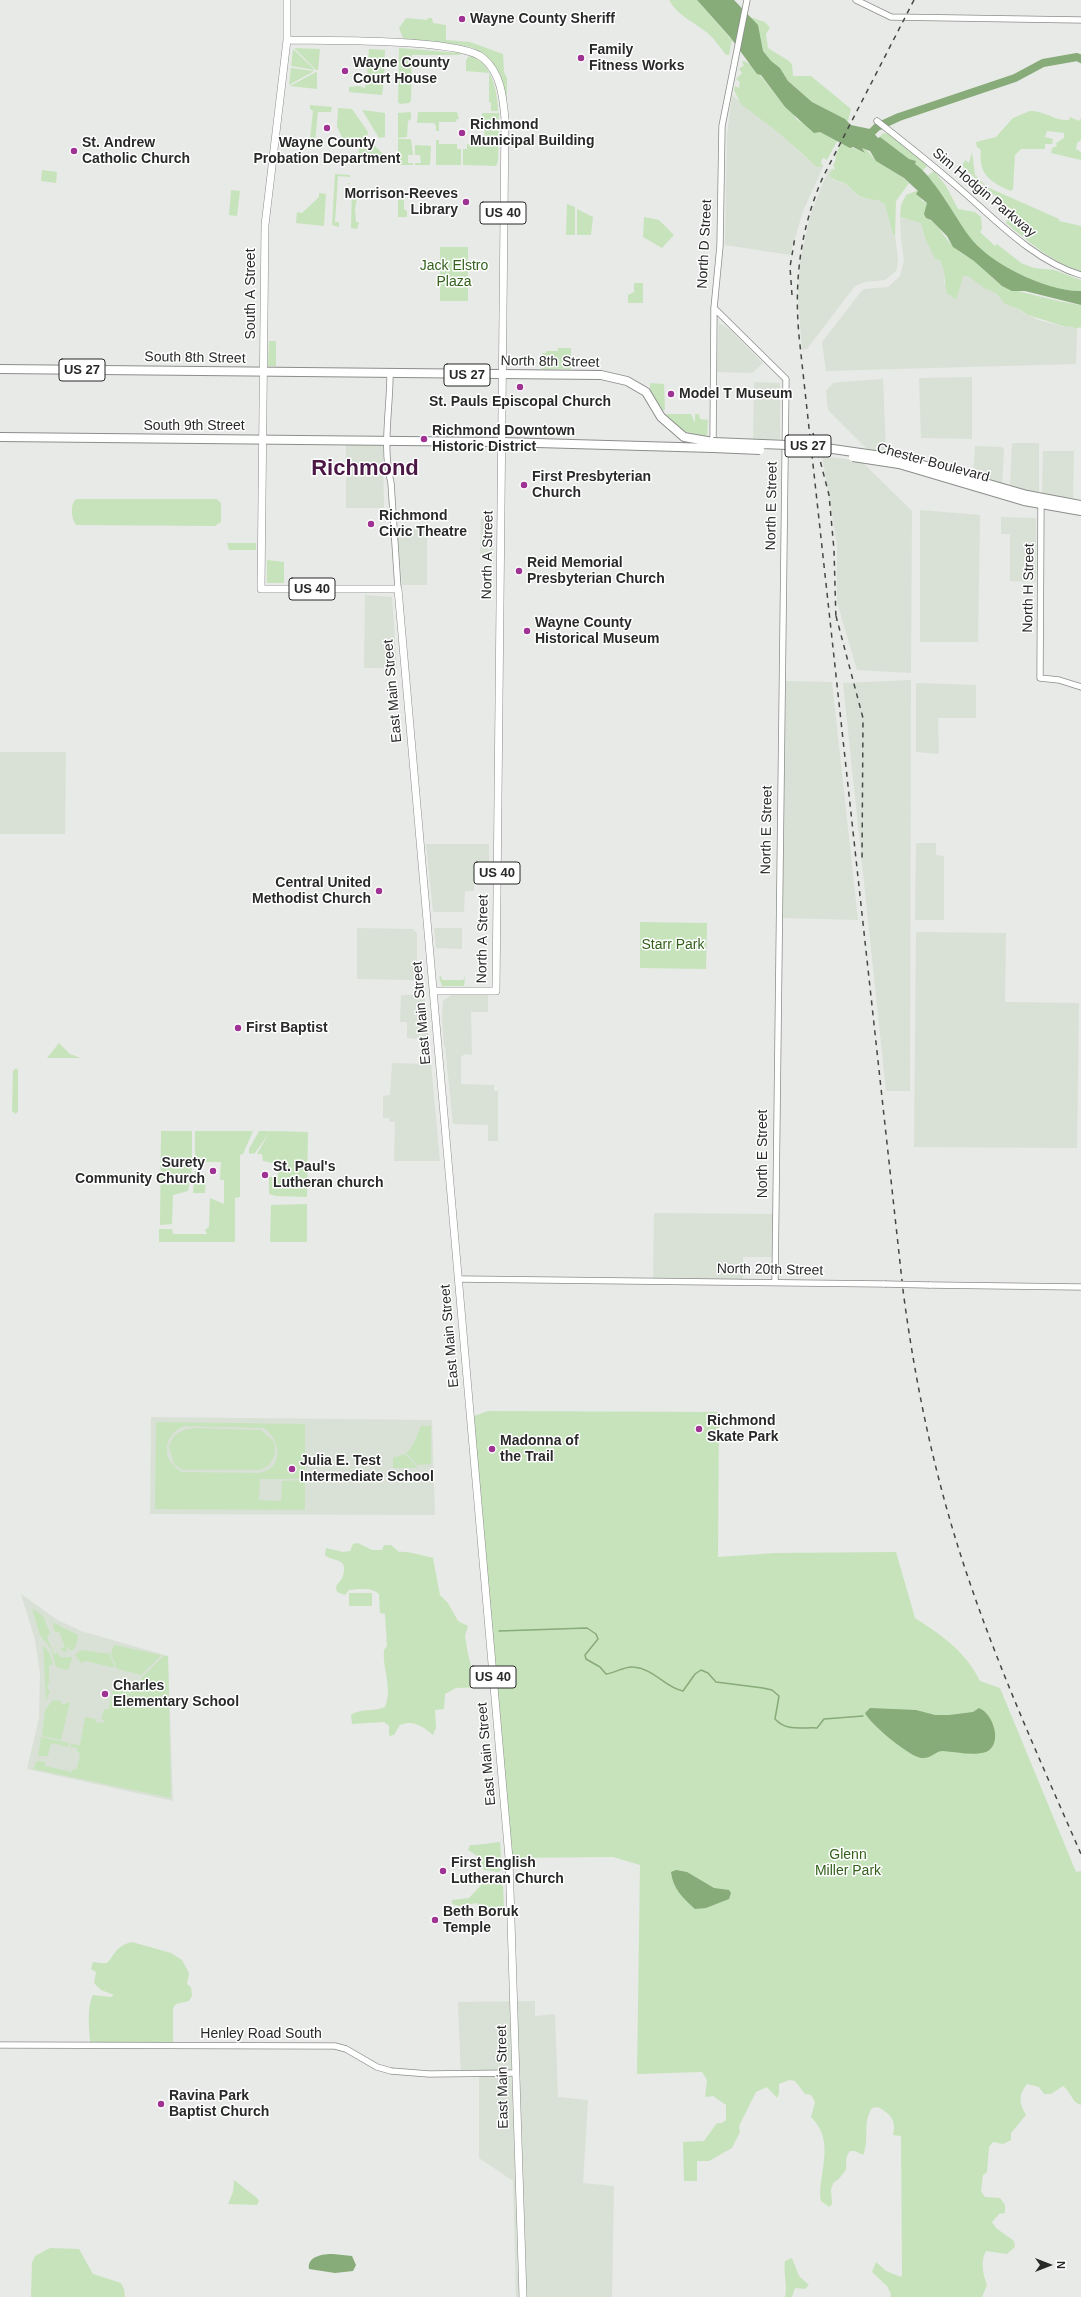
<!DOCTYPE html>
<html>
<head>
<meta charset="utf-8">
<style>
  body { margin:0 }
  #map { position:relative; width:1081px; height:2297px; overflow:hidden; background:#e7eae6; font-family:Arial,sans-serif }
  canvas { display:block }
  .north { position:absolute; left:1029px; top:2245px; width:40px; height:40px; -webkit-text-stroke:3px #fff; paint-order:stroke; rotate:90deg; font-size:11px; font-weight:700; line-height:16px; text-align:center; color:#282928 }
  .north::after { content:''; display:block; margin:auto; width:14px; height:18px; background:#282928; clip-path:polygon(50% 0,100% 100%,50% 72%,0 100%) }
</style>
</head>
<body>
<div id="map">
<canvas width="1081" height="2297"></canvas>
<div class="north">N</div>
</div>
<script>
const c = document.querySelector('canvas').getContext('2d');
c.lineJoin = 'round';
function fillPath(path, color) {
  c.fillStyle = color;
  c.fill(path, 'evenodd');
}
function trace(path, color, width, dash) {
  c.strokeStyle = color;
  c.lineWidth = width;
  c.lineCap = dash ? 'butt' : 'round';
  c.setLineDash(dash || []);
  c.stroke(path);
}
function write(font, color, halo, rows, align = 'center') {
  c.font = font + ' Arial,sans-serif';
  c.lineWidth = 3;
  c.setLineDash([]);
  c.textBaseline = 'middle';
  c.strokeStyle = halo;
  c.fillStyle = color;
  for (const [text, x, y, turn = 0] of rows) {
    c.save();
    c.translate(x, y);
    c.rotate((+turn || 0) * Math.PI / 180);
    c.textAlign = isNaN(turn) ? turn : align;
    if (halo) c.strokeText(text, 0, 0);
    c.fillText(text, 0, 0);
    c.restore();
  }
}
fillPath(new Path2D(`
  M732,95L775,130L807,159L824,165L803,211L790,255L725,245L727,135Z
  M829,168L832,179L845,184L856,194L863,198L879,199L885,205L893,235H895L898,260L897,270L885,280L865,282L855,286L807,349L802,350L798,296L800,262L810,216Z
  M900,217L921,223L925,238L945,268L944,281L951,295L957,298L961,279L963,276H968L996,293L1005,303L1019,309L1022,312L1038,320L1065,327L1072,326L1077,330L1076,364L826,371L822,342L860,293L864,289L888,287L900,276L904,260L901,240Z
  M719,323L728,328L763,363L752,373L717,372Z
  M972,377V439L921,438L919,378Z
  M883,379L886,452L868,450L828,410L826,391L833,383L841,382Z
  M754,382L779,383L780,384V439H753Z
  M1012,443H1039V494L1010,487Z
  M346,445H383L384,508H346Z
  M975,446L1002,447L1004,449L1002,486L973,478Z
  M1043,451H1074L1073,500L1042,495Z
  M822,456L861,461L912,511L911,673L857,670L837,602V544Z
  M920,510L980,515L978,642H920Z
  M1001,517L1036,518V582L1010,581V534H1001Z
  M481,518L493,519V554H480Z
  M397,529H427V585H402Z
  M365,595L392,597L397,668H364Z
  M911,680L910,1091H886L843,683Z
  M786,681L832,682L858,920L782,918Z
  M916,683L976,685V718H938L939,754L916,752Z
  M0,752H66L65,834H0Z
  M916,843H936V855L944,856V920H915Z
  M426,844H489V863H474V891H465L464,912H433Z
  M357,928L413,929L417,933V976L414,980L357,979Z
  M434,928H462V949L436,948Z
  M916,932L1006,933L1005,1002L1079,1003L1077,1148L914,1147Z
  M401,995H423L425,999L429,1040L407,1038V1022H400Z
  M451,995H488V1012H471L472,1055L465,1054L461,1057V1084L494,1085V1091H498V1141H488V1125L453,1124L445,1046H447H444L442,1019L443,1001Z
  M392,1063L431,1064L440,1161H394L395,1122H390L389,1118H383V1096L390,1095Z
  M654,1213L775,1214V1257H743V1282L653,1281Z
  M151,1417L432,1420L435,1515L150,1514Z
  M21,1594L56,1619L81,1631L168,1656L173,1801L27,1769L39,1718L40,1673L35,1640Z
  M535,2001V2016L555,2014L558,2097L588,2100L583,2183L614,2186L612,2297H516L513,2181L479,2158V2076L461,2077L458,2002Z`), '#d9e1d6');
fillPath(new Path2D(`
  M669,0H697L732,40L729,55H726C720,47 713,37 705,31C692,21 677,15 669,0Z
  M750,17L765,22L770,28L766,34L768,48L789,61L792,65L793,76H811L851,109L848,121L812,102L788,81L780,68L770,61L763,51Z
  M406,18L427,20L428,18H432L433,23L446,25V40L470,42L503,54L504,72L507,78V108C493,54 491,46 433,42C424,41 412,42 403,38L399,28Z
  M294,48L320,49L318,70H316Z
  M399,48L459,53L461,55H412L411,101L409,103L400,104L398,102Z
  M293,49L315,70L291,66Z
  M369,49L385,50L384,77L367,75Z
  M469,56C491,59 498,93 498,111H491V103L489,102V73L466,71V60Z
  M744,61L753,66L785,107L794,114L796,119L808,126L810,130L820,132L837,141L827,160L823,158L821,161L822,166L817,167L775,130L741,104L734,90L735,86L739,88L740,82L736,79L742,73L739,69L744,65L742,62Z
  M291,68L314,71L289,85Z
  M317,72V89L290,86L316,72Z
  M367,77L384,79L382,95L349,92V87L359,86L365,88Z
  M310,105L332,107L331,112H318L315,141L310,139L313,111L310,109Z
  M338,108L352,109L368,132L367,137L360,143L359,141L343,139L337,127Z
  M362,110L385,113V137L379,138Z
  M1030,111C1045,110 1053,121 1069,120L1070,117L1079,121L1081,118V140L1077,143L1076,149L1081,152V160L1051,153L1052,148L1057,146L1056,143L1064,138V133L1047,131L1045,137L1053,139L1052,144H1045V149H1021L1015,155L1013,189L1011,191C990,182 978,174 981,150L977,147L976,142L996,137L1013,118Z
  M411,112V119L408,121L407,137L398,138V113Z
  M418,112H457L459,119H457L456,122H439V131H436V126L434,123H417Z
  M482,113H499L498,161L496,166L463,165V149H467V144H484L485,122H482Z
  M883,133L889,134L926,164L927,166L922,171L914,164L916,161L909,159L879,138Z
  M398,139H411L413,155H408V163H413V165H398Z
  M436,140H439V144H457V149H461V165H436Z
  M841,143L865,153L862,147C870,152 869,154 875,159C885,168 899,173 909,183L896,201L895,235H893L885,205C878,197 871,201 862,197C854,194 851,187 844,183C839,181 834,180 829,176L832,168L834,170L835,168L833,166L836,159L835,157Z
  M374,145L385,156V159L379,163L358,159L359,147L365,149Z
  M415,145L431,146L430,165H415V163H421L420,155H415Z
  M972,152L975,175L987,187L1059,219V221L1081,226V271C1053,263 1029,242 1006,223L1008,218L1017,215L962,166L965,160L969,163Z
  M42,170L57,172L56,183L41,181Z
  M934,171L946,186L958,209L975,212L981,217L982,229L980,232L995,246L997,244L1021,263L1034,268L1054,270L1081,280V291C1045,292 996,267 972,241C962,229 953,213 945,200C941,194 935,189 933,182L927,176Z
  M335,174L350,175V184L346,183H350V177L338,176L335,222H339V227L332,225Z
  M355,186L358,192L355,209L356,222H359L357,229L351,228L352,187Z
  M231,190L240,191L237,216L229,215Z
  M916,191H918L922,201L927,203L926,218C939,223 945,240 955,248C961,254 969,257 976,262C983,268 996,283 1004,286C1010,290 1073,305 1081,305V327L1075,329L1072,326L1066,327L1028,315L1019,309L1005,304L996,293L984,288L968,276H963L957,298L954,299L951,295L947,294C944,282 946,271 940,260L935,259L925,238L921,223L900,217L901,205L906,195Z
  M319,193L326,194L324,226L296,223L297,212L302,213L319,197Z
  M398,193H404V209L407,211V217H398Z
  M567,204L575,207V235H566Z
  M577,209L593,217L591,235H577Z
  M644,217L659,220L674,235L662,248L643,237Z
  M440,247H468V301H440Z
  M634,283H643V303H628V295L634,292Z
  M269,341H276V366H268Z
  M558,348H571V369H542V353H546V351H558Z
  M650,383L664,384L665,410H661L650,392Z
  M665,414H691L695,423V414H699L700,419L708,420L707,436L682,431Z
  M76,499H217L221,503V522L215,526L76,525C71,519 70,504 76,499Z
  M227,543H256V550H229Z
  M267,560L284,562V583H267Z
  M640,922L707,923L706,969L640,968Z
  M441,976L442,980H463L465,976L464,986H442L439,977Z
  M59,1043L70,1054L81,1058H47Z
  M16,1068L18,1070V1111L16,1114L12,1111L13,1071Z
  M161,1131H192V1168L188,1191L173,1195L172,1224L160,1225Z
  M195,1131H253L243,1154L240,1155V1197L235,1198V1242H159V1229H172L173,1234H207L205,1230L209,1227L210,1198L224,1204V1180H220L221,1162H202L201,1165H195Z
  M259,1131H269V1133L255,1153L249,1154V1149Z
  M270,1131L308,1132L307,1197L276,1196L269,1194V1177H278V1164L263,1161L262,1154H257Z
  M195,1171H201V1174H206L205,1193H193Z
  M307,1204V1242H270L271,1205Z
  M488,1411L719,1412L718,1557L775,1553L896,1552L915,1618C943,1636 965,1651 980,1681L1000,1688L1076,1872L1081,1871V2105C1071,2102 1071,2091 1063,2086L1051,2094H1044L1039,2087L1027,2084C1018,2095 1019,2103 1026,2115L1011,2133V2140L1003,2144L993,2142L989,2147L987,2172L983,2175L981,2191L985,2197L1000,2198L1005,2205V2213L999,2214L992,2222L996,2228L1014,2241L1015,2247L1007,2254L986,2251C980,2261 983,2275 987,2285L982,2297H890L891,2294L887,2286L872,2272L876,2262L886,2271L901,2277L902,2275L901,2136L893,2135C897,2120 890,2114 878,2107L872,2108C862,2123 870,2140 863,2155L855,2151H850C844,2159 847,2161 846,2170L838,2180L834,2182L831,2189L832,2204L829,2207L821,2201L820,2195C821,2167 834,2139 811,2117L815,2102L811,2095L805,2094L795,2081L789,2080L779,2084V2093L777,2098L767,2087L756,2092L739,2126L740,2132L732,2148L709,2161H697V2181H684L683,2142L704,2141L717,2123H722L726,2120V2105L713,2096L705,2097L707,2080L702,2072L637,2074L640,1865L613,1857L509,1858L469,1418Z
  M156,1422L305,1424V1510L155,1509ZM184,1426L264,1428C281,1440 284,1468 260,1473L182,1472C161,1461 162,1435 184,1426ZM260,1479H302L303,1480L282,1481L281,1501L259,1500Z
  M421,1426H431V1464L417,1465L406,1453L413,1445Z
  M195,1428L261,1430L274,1442C277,1454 273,1466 259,1470H183L174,1464L169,1447C173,1433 181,1430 195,1428Z
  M405,1454L418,1468H393V1458Z
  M358,1543L372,1550H382L384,1545H391L399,1552C408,1551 424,1556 433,1558L440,1595L448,1603L458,1621L468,1626L465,1636L468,1654L473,1673L483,1685L482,1687L456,1688L445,1694L444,1709L435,1710L436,1728L433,1735C424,1727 413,1719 400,1725L394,1735L389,1736V1726L384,1722L352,1724L351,1715C360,1708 374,1712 385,1707C393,1687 382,1669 384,1650L387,1646L385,1614L380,1613L379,1594C371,1587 359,1589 349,1590L345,1595L337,1592L336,1587C338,1582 342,1580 343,1576C349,1557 332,1562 325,1555L326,1548L343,1552L350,1551L353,1544Z
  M349,1593H372V1606H349Z
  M32,1608L43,1616L50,1633L47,1637L54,1654L57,1653L61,1657H71L72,1659L68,1670L56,1667L51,1649L40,1635Z
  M52,1622L78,1635C77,1642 77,1648 71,1651L68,1647L66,1648L68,1652L62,1651L61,1648L65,1647L59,1632H55Z
  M43,1645L49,1652L53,1664L49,1666V1681L47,1689L50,1691L46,1701Z
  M114,1645L161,1655V1656L141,1675L117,1669L111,1654Z
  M81,1650L110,1654L115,1668L85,1661L81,1663L75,1655Z
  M164,1656H168L171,1798L33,1769L37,1761L45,1762V1766L72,1772L73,1769H77L80,1753L77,1752V1748L70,1747L71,1744L80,1745L85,1717L96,1719V1722L103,1723L104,1720L101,1719L104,1709H109L110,1701L118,1700V1696L117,1699L111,1700L114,1687L129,1690V1694L131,1691L138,1690L139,1688L144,1690L139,1688L142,1677Z
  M53,1700L61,1701V1705L70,1702L61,1740L42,1736L45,1710Z
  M41,1737L69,1743L68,1747L51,1743L48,1756H38Z
  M500,1842L502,1868L499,1872L484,1870L479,1857L468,1850L470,1845C481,1845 489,1843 500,1842Z
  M498,1882L503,1886L504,1906L501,1908L478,1906L477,1903L459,1906L452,1904V1900L469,1898L483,1883Z
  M132,1942L171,1953L182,1960L189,1973L187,1984L191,1987L192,1996L189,2001L176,2004L173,2008V2044L91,2043L90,2041C89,2029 87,2005 93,1995L111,1997L114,1995L101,1990L94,1983L96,1972L91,1969L93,1962C97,1962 102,1964 106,1963C112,1962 113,1946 132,1942Z
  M234,2180L257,2198L259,2201L257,2205L228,2204L233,2192Z
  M50,2248L79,2249L93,2274L121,2283L124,2289L125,2297H31L32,2263L35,2256Z
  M792,2258L799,2276L809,2285L805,2289L795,2288L792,2297H785C788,2285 783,2273 785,2261Z`), '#c7e3bc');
fillPath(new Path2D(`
  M697,0H734L758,25L763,51L771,61L780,68L788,81L812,102L845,119L851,125L870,129L878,138L880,137L909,159L916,161L915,164C934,177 955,217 969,236C989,264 1048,292 1081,291V305L1025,291H1012L1002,286L974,261L953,247L947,236L931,220L926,218L924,214L927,203L916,194L918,191L904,178L876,161L870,151L862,148L865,153L853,147L850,148L820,132L814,133L785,107L761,75L757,74L730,37Z
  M870,1708L916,1710L935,1715H949L973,1712L979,1708C994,1714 1003,1745 986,1752C974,1756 956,1752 943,1751C935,1751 932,1759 921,1758C909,1756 871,1725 865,1713Z
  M676,1870L687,1872L714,1888L729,1890L731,1893L729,1899L706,1908L695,1909C683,1898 673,1889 671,1872Z
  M333,2254L352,2256L356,2265L353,2271L335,2273L309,2269C307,2256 323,2254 333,2254Z`), '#87ab79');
trace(new Path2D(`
  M499,1631L587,1628L596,1634L598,1639L585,1655L586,1659L600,1667L606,1674C615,1673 625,1666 633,1667C654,1668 665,1688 683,1691L695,1674L701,1670L708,1673L716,1682L763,1688L772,1690L779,1696L775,1719C787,1732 802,1727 817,1728L824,1719L863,1716`), '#87ab79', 1.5);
trace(new Path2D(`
  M868,136L877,127L899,117L1015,78L1043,63L1077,57L1081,59`), '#87ab79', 8);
const minor = new Path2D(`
  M856,0L891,17L1081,20
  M877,121C905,143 933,165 960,189C996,220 1034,261 1081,275
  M714,308L786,379L775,1282
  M390,374C390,410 382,448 391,483L398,589
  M713,445L714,308L720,246L722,126L747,0
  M1041,501L1040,678L1059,680L1081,687
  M459,1279L885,1284
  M929,1285L1081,1287
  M0,2045L335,2046L346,2049L377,2067L391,2071L429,2074L516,2073`);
const major = new Path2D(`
  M287,0V40L265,225L261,589H398L509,1858L523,2297
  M287,40C324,41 459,38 483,58C501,73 503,97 505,119L496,991H434`);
const highway = new Path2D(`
  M0,369L601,375L627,381L646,392L661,417L684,437L713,442
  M0,437L502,442L713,448
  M902,459L1027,495L1081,505
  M899,464L1024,501L1081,511`);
trace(minor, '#8b8e8a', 7);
trace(major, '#8b8e8a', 8);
trace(highway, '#8b8e8a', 10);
trace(minor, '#fff', 5.5);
trace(major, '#fff', 7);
trace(highway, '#fff', 8);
trace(new Path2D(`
  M914,0L823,177C800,229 794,281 799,336L903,1290C916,1391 938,1492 972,1589C1003,1679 1043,1767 1081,1854
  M792,295L790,267L795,237
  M813,433L829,495L834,550L836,621
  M836,616L863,718L862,862`), '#464846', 1.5, [5, 5]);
const minorBridge = new Path2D(`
  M885,1284L929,1285`);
const highwayBridge = new Path2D(`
  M713,442L812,446L902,459
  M713,448L760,450
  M853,457L899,464`);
trace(minorBridge, '#8b8e8a', 7, []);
trace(highwayBridge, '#8b8e8a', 10, []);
trace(minorBridge, '#fff', 5.5);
trace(highwayBridge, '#fff', 8);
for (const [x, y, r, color] of [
  [462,19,4,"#9f3393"],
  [581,58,4,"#9f3393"],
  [345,71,4,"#9f3393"],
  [327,128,4,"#9f3393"],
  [462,133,4,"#9f3393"],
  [74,151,4,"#9f3393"],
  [466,202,4,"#9f3393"],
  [520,387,4,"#9f3393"],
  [671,394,4,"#9f3393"],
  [424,439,4,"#9f3393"],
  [524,485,4,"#9f3393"],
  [371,524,4,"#9f3393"],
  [519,571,4,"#9f3393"],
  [527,631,4,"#9f3393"],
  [379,891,4,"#9f3393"],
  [238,1028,4,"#9f3393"],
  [213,1171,4,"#9f3393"],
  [265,1175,4,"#9f3393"],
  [699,1429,4,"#9f3393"],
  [492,1449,4,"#9f3393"],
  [292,1469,4,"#9f3393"],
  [105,1694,4,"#9f3393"],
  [443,1871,4,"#9f3393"],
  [435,1920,4,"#9f3393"],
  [161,2104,4,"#9f3393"]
]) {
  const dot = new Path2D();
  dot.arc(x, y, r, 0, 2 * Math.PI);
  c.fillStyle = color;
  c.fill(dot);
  trace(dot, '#fff', 1.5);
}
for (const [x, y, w] of [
  [503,213,46],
  [82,370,46],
  [467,375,46],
  [808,446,46],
  [312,589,46],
  [497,873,46],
  [493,1677,46]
]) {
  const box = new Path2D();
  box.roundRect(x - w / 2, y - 11, w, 22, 3);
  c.fillStyle = '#fff';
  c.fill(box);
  trace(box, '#282928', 1);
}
write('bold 13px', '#282928', null, [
  ["US 40",503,213],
  ["US 27",82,370],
  ["US 27",467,375],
  ["US 27",808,446],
  ["US 40",312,589],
  ["US 40",497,873],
  ["US 40",493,1677]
]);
write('bold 14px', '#282928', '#fff', [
  ["Wayne County Sheriff",470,19],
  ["Family",589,50],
  ["Fitness Works",589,66],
  ["Wayne County",353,63],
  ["Court House",353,79],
  ["Richmond",470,125],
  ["Municipal Building",470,141],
  ["St. Andrew",82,143],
  ["Catholic Church",82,159],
  ["Wayne County",327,143,"center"],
  ["Probation Department",327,159,"center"],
  ["Morrison-Reeves",458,194,"right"],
  ["Library",458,210,"right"],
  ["Model T Museum",679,394],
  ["St. Pauls Episcopal Church",520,402,"center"],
  ["Richmond Downtown",432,431],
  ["Historic District",432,447],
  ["First Presbyterian",532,477],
  ["Church",532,493],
  ["Richmond",379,516],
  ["Civic Theatre",379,532],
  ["Reid Memorial",527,563],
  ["Presbyterian Church",527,579],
  ["Wayne County",535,623],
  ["Historical Museum",535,639],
  ["Central United",371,883,"right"],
  ["Methodist Church",371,899,"right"],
  ["First Baptist",246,1028],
  ["Surety",205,1163,"right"],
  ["Community Church",205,1179,"right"],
  ["St. Paul's",273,1167],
  ["Lutheran church",273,1183],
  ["Richmond",707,1421],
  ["Skate Park",707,1437],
  ["Madonna of",500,1441],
  ["the Trail",500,1457],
  ["Julia E. Test",300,1461],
  ["Intermediate School",300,1477],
  ["Charles",113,1686],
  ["Elementary School",113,1702],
  ["First English",451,1863],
  ["Lutheran Church",451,1879],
  ["Beth Boruk",443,1912],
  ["Temple",443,1928],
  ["Ravina Park",169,2096],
  ["Baptist Church",169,2112]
], 'left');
write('14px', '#282928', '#fff', [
  ["Sim Hodgin Parkway",984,193,40],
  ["North D Street",705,244,-87],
  ["South A Street",251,294,-90],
  ["South 8th Street",195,358,1],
  ["North 8th Street",550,362,1],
  ["South 9th Street",194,426],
  ["Chester Boulevard",933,463,15],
  ["North E Street",772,506,-89],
  ["North A Street",488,555,-89],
  ["North H Street",1029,588,-89],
  ["East Main Street",393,691,-95],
  ["North E Street",767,830,-89],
  ["North A Street",483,939,-89],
  ["East Main Street",422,1013,-95],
  ["North E Street",763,1154,-90],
  ["North 20th Street",770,1270,1],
  ["East Main Street",450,1336,-95],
  ["East Main Street",487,1754,-95],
  ["Henley Road South",261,2034],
  ["East Main Street",503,2077,-91]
]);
write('14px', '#32601b', '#fff', [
  ["Jack Elstro",454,266],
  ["Plaza",454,282],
  ["Starr Park",673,945],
  ["Glenn",848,1855],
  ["Miller Park",848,1871]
]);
write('bold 22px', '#4b1745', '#fff', [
  ["Richmond",365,469]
]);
</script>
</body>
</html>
